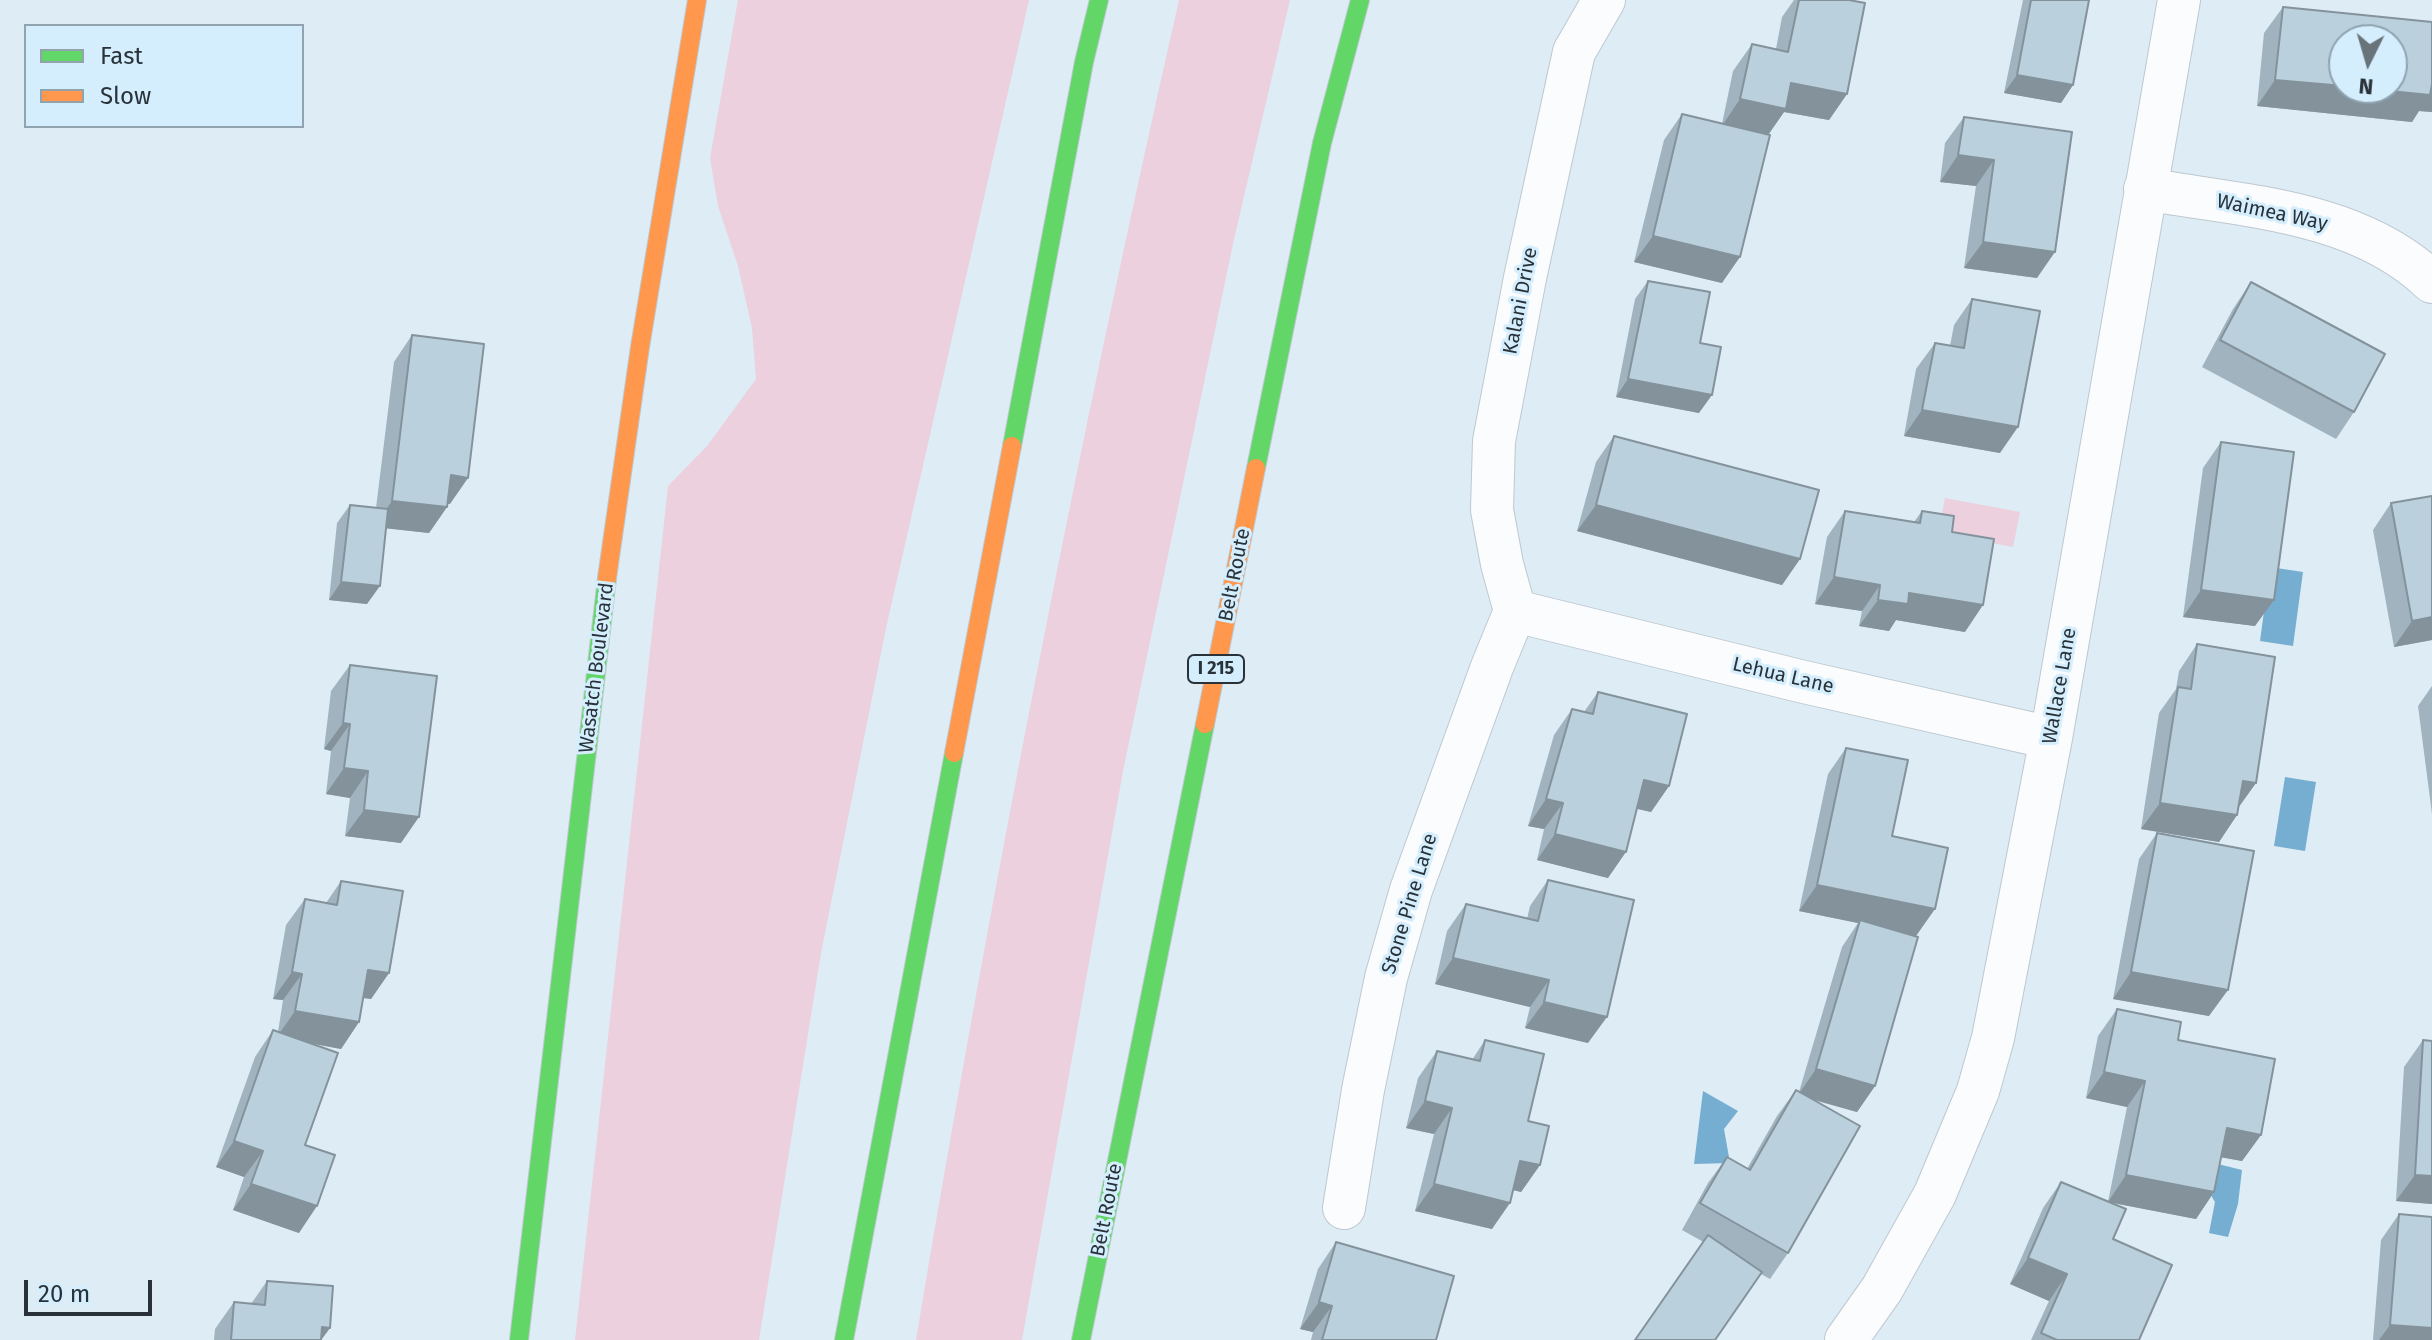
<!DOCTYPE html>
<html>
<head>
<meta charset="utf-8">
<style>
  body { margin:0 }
  #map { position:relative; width:2432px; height:1340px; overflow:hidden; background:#deecf5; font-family:"Fira Sans",sans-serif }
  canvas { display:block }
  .legend { position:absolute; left:24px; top:24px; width:280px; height:104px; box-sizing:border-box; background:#d5eefe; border:2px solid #90a3af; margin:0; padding:10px 14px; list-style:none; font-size:24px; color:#283238 }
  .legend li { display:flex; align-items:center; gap:16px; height:40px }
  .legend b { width:40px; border:2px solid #90a3af }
  .north { position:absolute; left:2328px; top:24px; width:80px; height:80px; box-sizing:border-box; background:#d5eefe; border:2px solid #90a3af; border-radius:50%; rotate:185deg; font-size:22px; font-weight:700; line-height:32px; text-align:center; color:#283238 }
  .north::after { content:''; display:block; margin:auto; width:28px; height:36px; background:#68737a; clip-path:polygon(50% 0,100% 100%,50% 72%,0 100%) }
  .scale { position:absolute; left:24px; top:1280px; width:128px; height:36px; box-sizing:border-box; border:4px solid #283238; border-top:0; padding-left:10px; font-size:24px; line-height:28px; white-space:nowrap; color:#283238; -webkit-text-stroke:6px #d5eefe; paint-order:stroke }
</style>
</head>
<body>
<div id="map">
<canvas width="2432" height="1340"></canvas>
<ul class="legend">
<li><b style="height:10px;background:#63d668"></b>Fast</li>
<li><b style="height:10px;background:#ff974d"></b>Slow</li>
</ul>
<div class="north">N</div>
<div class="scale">20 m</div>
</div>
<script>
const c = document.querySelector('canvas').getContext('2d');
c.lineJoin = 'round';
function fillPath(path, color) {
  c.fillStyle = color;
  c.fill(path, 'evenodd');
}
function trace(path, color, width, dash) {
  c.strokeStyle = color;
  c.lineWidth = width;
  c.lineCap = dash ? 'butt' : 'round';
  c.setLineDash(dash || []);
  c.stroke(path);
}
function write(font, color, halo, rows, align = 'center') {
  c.font = font + ' "Fira Sans",sans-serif';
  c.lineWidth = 6;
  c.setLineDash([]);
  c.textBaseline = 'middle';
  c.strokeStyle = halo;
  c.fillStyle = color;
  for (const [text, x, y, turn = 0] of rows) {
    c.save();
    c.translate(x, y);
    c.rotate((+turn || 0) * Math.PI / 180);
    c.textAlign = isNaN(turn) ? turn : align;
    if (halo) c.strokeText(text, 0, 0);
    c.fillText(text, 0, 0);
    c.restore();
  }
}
fillPath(new Path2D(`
  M738,0H1029L886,628L821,953L759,1340H575L668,486L707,446L756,379L752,328L738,266L718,206L710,158Z
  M1179,0H1290L1234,239L1123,771L1022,1340H916C991,891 1078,444 1179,0Z
  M1945,498L2020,512L2013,547L1938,533Z`), '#ecd0de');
fillPath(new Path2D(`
  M2270,567L2303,572L2293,646L2260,641Z
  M2285,777L2316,782L2305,851L2274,846Z
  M1703,1091L1738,1111L1724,1129L1730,1163L1694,1164Z
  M2210,1162L2242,1170L2238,1204L2228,1237L2209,1233L2215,1202L2209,1192Z`), '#76aed1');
const street = new Path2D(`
  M2145,189C2242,206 2357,210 2432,282
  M1515,611L1502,564L1492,510L1494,441L1525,278L1574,52L1604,0
  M1515,611L1804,682L2051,738
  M1344,1208L1363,1090L1386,978L1411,890L1492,667L1515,611
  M1846,1340L1882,1289L1935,1194L1978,1091L1993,1038L2051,738L2179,0`);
const fast = new Path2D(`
  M1012,446L1084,62L1099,0
  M1256,468L1322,143L1360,0
  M519,1340L607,578
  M844,1340L954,753
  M1081,1340L1205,724`);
const slow = new Path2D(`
  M607,578L640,347L697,0
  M1205,724L1256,468
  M954,753L1012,446`);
trace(street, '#bec8cf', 44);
trace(fast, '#bec8cf', 20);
trace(slow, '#bec8cf', 20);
trace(street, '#fafcfe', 42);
trace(fast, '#63d668', 18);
trace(slow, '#ff974d', 18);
fillPath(new Path2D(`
  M1794,0H1849L1847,94L1829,120L1784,112L1768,135L1722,283L1634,262L1664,140L1682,114L1722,124L1733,71L1752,44L1776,49L1782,17Z
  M2023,0H2089L2073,85L2061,103L2004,93Z
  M2283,7L2432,22V112L2419,111L2412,122L2257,106L2264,33Z
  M1964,117L2072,132L2037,278L1964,268L1976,186L1940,182L1945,143Z
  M1648,281L1700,343L1699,413L1616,397L1635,299Z
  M2251,282L2354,412L2336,439L2202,367L2233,309Z
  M1972,299L2000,453L1904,436L1916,369L1935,343L1950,346L1954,325Z
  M412,335L450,504H448L447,507L429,533L386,528L367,604L329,600L337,523L350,505L376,508L394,362Z
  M1614,436L1800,559L1782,585L1577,531L1596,462Z
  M2221,442L2255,626L2183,617L2203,468Z
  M2432,496V640L2394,647L2373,530L2391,503Z
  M1845,511L1914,522L1922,511L1952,532L1965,632L1896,620L1889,631L1859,626L1862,611L1815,604L1827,537Z
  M2197,644L2256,783L2239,807L2237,815L2219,842L2141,829L2159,713L2176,689L2179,671Z
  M350,665L401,843L345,836L350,798L326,794L331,751L324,749L331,691Z
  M2432,686V814L2418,706Z
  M1598,692L1669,786L1651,812L1637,809L1608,878L1537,860L1544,829L1528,826L1554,735L1572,709L1584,712Z
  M1846,748L1892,836L1916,936L1906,933L1875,1086L1857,1112L1813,1100L1788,1253L1770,1279L1682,1230L1708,1183L1727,1157L1747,1169L1777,1116L1796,1090L1799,1092L1842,947L1858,923L1799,911L1828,774Z
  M2157,833L2209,1016L2113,999L2139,859Z
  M1548,880L1588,1043L1525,1028L1530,1007L1435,984L1447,931L1466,904L1527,919L1530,906Z
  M341,881L389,973L371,999L363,998L359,1022L341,1049L310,1043L305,1145L299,1233L233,1210L244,1177L216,1167L255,1057L273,1030L278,1032L283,1000L273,999L286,925L305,899L326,903Z
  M2117,1009L2178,1040L2261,1135L2242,1161L2221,1157L2214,1192L2196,1219L2108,1202L2127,1107L2086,1098L2098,1036Z
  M1485,1040L1528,1121L1540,1165L1521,1192L1513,1190L1492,1229L1415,1211L1434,1134L1406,1128L1418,1078L1437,1051L1472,1060Z
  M2423,1040L2432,1204L2396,1201L2404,1067Z
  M2061,1182L2113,1239L2139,1340H2031L2049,1301L2010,1284L2043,1208Z
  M2399,1214L2432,1340H2373L2381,1240Z
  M1336,1242L1436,1340H1311L1313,1332L1300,1329L1318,1269Z
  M267,1281L330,1328L321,1340H214L215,1329L234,1302L251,1304Z`), '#a1b3be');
fillPath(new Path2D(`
  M2017,75L2073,85L2061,103L2004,93Z
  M2275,80L2344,86V88L2432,84V112L2419,111L2412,122L2257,106Z
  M1791,83L1847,94L1829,120L1784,112L1768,135L1722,126L1740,99Z
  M1958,155L1994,160L1976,186L1940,182Z
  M1653,236L1740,257L1722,283L1634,262Z
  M1983,242L2055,252L2037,278L1964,268Z
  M1628,379L1712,395L1699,413L1616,397Z
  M1922,410L2018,427L2000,453L1904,436Z
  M451,475L468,478L450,504L433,502Z
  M392,501L447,507L429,533L374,527Z
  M1596,505L1800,559L1782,585L1577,531Z
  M1834,577L1880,585L1862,611L1815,604Z
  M341,582L380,586L367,604L329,600Z
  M2201,590L2274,600L2255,626L2183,617Z
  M1909,593L1983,605L1965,632L1896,620L1889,631L1859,626L1878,600Z
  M2432,617V640L2394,647L2412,621Z
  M343,723L350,724L331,751L324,749Z
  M344,768L368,771L350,798L326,794Z
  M1644,780L1669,786L1651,812L1626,806Z
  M2243,781L2256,783L2237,809Z
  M1546,799L1563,803L1544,829L1528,826Z
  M2160,803L2237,815L2219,842L2141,829Z
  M364,810L419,817L401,843L345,836Z
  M1555,834L1626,852L1608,878L1537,860Z
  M1817,885L1935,909L1916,936L1859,924L1860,920L1858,923L1799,911Z
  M1453,958L1549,980L1530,1007L1435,984Z
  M368,970L389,973L371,999L350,996Z
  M292,972L302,974L283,1000L273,999Z
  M2131,972L2228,990L2209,1016L2113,999Z
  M1544,1002L1607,1017L1588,1043L1525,1028Z
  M295,1011L359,1022L341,1049L277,1037Z
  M1816,1069L1875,1086L1857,1112L1798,1095Z
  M2104,1072L2145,1081L2127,1107L2086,1098Z
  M1425,1101L1452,1108L1434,1134L1406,1128Z
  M2227,1128L2261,1135L2242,1161L2208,1155Z
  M234,1141L263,1151L244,1177L216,1167Z
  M1520,1161L1540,1165L1521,1192L1502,1187Z
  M2126,1175L2214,1192L2196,1219L2108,1202Z
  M2415,1175L2432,1176V1204L2396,1201Z
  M251,1184L317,1206L299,1233L233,1210Z
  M1434,1184L1510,1203L1492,1229L1415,1211Z
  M2028,1258L2067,1274L2049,1301L2010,1284Z
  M1319,1302L1332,1306L1313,1332L1300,1329Z
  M2390,1325L2432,1328V1340H2379Z
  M322,1327L330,1328L321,1340Z`), '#83929b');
const building = new Path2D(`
  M1799,0H1849L1865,3L1847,94L1791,83L1786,109L1740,99L1752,44L1788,52Z
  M2031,0H2089L2073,85L2017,75Z
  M2283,7L2432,22V84L2430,95L2359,88H2392V40H2344V86L2275,80Z
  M1682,114L1770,135L1740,257L1653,236Z
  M1964,117L2072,132L2055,252L1983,242L1994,160L1958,155Z
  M1648,281L1710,292L1700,343L1721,347L1712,395L1628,379Z
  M2251,282L2385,354L2354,412L2220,340Z
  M1972,299L2040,311L2018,427L1922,410L1935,343L1964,348Z
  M412,335L484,344L468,478L451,475L447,507L392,501Z
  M1614,436L1819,490L1800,559L1596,505Z
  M2221,442L2294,452L2274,600L2201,590Z
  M2432,496V617L2412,621L2391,503Z
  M350,505L388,509L380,586L341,582Z
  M1845,511L1920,523L1922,511L1954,516L1952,532L1994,539L1983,605L1909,593L1908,604L1878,600L1880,585L1834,577Z
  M2197,644L2275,657L2256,783L2243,781L2237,815L2160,803L2178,687L2191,689Z
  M350,665L437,676L419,817L364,810L368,771L344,768L350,724L343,723Z
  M1598,692L1687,714L1669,786L1644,780L1626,852L1555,834L1563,803L1546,799L1572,709L1593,714Z
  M1846,748L1908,760L1892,836L1948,848L1935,909L1817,885Z
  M2157,833L2254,851L2228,990L2131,972Z
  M1548,880L1634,900L1607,1017L1544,1002L1549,980L1453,958L1466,904L1538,921Z
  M341,881L403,891L389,973L368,970L359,1022L295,1011L302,974L292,972L305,899L337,905Z
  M1860,920L1918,937L1875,1086L1816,1069Z
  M2117,1009L2181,1022L2178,1040L2275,1059L2261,1135L2227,1128L2214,1192L2126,1175L2145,1081L2104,1072Z
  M273,1030L338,1053L305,1145L335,1155L317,1206L251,1184L263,1151L234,1141Z
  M1485,1040L1544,1054L1528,1121L1549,1126L1540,1165L1520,1161L1510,1203L1434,1184L1452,1108L1425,1101L1437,1051L1480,1061Z
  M2423,1040L2432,1041V1176L2415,1175Z
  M1796,1090L1860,1126L1788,1253L1700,1203L1727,1157L1750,1170Z
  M2061,1182L2126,1209L2113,1239L2172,1265L2139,1340H2057L2041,1333L2067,1274L2028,1258Z
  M2399,1214L2432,1217V1328L2390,1325Z
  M1708,1235L1762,1272L1715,1340H1635Z
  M1336,1242L1454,1276L1436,1340H1322L1332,1306L1319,1302Z
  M267,1281L333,1286L330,1328L322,1327L321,1340H231L234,1302L265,1305Z`);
fillPath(building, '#bbd0dd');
trace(building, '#83929b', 2);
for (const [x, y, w] of [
  [1216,669,56]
]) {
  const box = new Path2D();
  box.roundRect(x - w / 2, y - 14, w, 28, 6);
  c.fillStyle = '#d5eefe';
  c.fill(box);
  trace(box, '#283238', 2);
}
write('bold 18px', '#283238', null, [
  ["I 215",1216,669]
]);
write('20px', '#283238', '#d5eefe', [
  ["Waimea Way",2272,213,12],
  ["Kalani Drive",1521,301,-79],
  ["Belt Route",1235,575,-79],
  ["Wasatch Boulevard",597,668,-83],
  ["Lehua Lane",1783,676,13],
  ["Wallace Lane",2060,686,-80],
  ["Stone Pine Lane",1410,904,-73],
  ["Belt Route",1107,1210,-79]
]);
</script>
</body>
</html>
